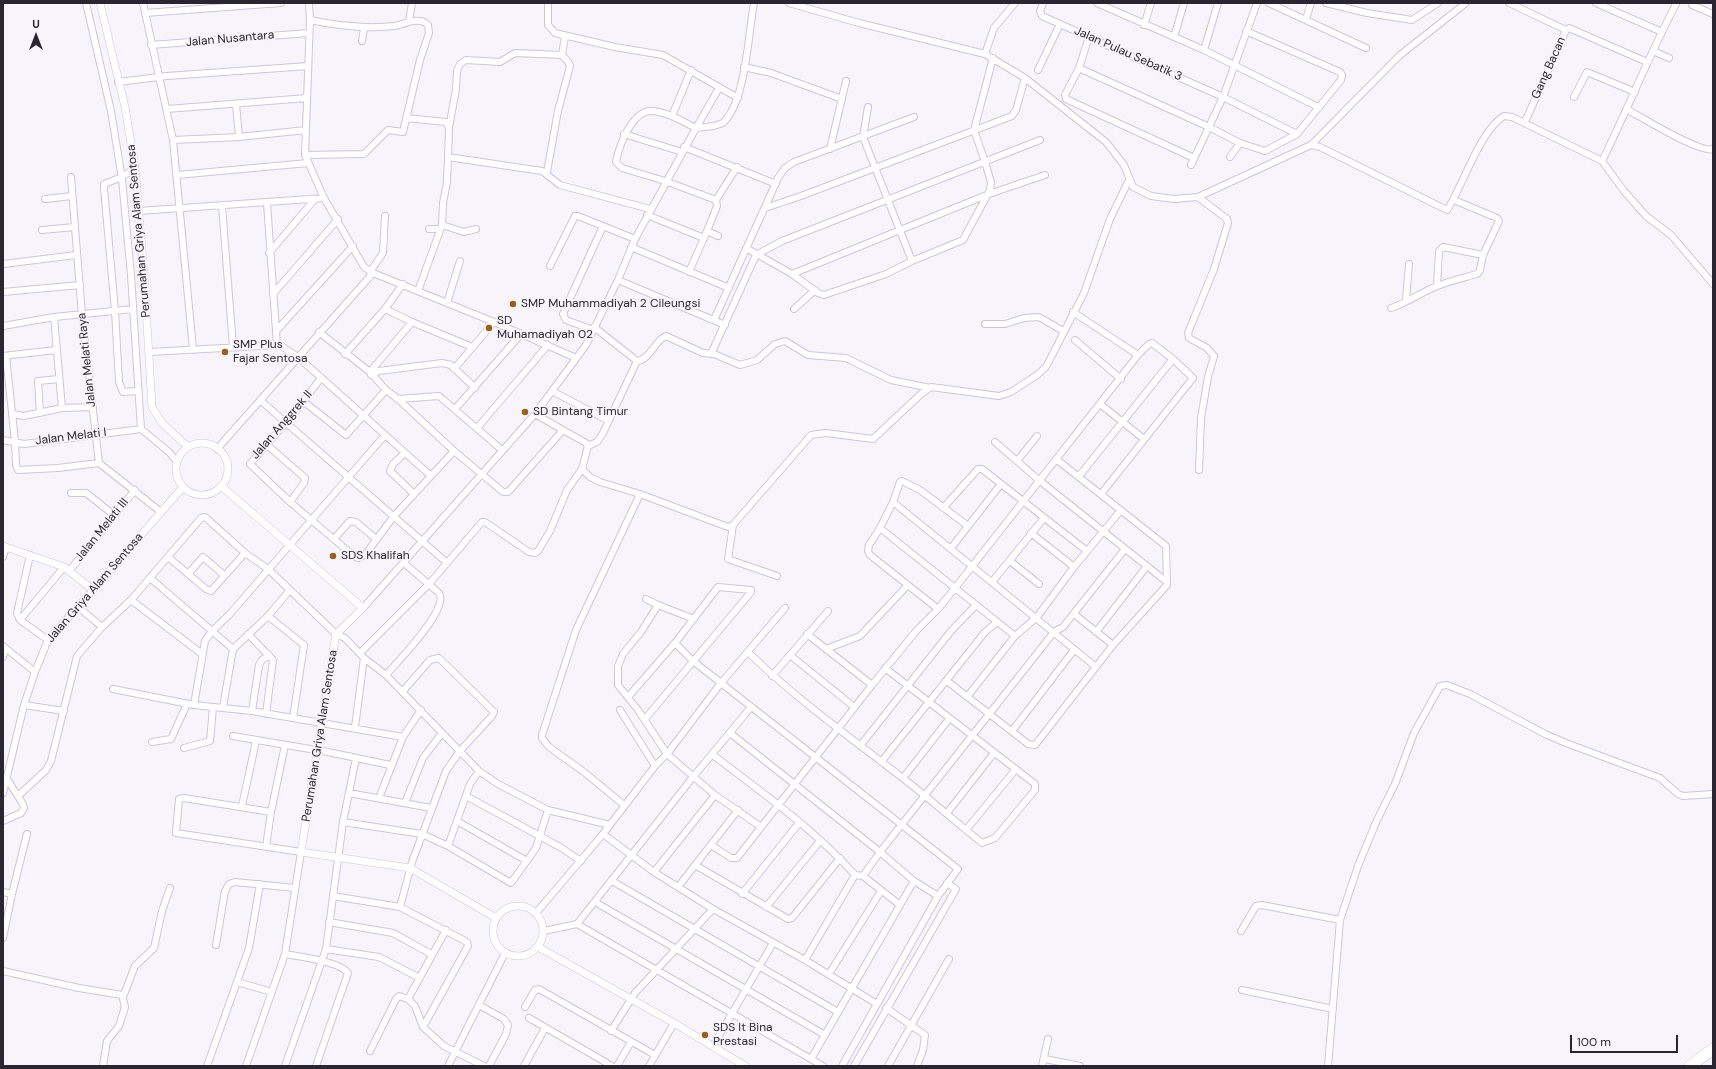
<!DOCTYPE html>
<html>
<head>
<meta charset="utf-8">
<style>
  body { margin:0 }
  #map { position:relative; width:1716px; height:1069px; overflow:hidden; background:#f7f5fb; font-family:"DM Sans",sans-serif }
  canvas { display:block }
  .frame { position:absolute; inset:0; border:4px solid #292531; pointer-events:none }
  .north { position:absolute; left:16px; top:16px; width:40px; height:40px; -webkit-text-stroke:3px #f7f5fb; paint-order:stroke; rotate:0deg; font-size:11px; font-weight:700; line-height:16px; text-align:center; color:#292531 }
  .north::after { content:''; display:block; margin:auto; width:14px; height:18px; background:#292531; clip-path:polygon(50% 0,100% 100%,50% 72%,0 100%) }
  .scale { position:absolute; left:1570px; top:1035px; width:108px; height:18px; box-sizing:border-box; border:2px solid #292531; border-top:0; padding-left:5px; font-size:12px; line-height:14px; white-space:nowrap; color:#292531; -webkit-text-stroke:3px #f7f5fb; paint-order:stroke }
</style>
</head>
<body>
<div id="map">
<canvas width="1716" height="1069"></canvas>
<div class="frame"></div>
<div class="north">U</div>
<div class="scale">100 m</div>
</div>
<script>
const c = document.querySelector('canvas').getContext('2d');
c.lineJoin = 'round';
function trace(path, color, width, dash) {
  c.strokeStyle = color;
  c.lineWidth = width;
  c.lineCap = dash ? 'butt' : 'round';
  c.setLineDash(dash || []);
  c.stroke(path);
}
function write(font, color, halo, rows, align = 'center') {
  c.font = font + ' "DM Sans",sans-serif';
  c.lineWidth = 3.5;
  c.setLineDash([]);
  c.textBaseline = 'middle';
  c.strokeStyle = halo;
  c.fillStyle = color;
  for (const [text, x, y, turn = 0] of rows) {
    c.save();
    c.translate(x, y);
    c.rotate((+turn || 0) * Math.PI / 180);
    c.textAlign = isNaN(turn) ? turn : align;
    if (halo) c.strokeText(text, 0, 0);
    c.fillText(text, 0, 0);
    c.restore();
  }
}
const minor = new Path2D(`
  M86,3L111,111L122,179L131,275L141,429L169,452L177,462
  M143,3L173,140L193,349
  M309,3L310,20L305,155L324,198L364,267L373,273L494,322L576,358
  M548,3V25L555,33L615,47L663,55L738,98
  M789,3L859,23L985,54L1025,78L1106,142L1124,165L1133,187L1151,196L1174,199L1198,197L1311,145L1320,147L1447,210C1463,186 1480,130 1504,116L1512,117L1602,161L1624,191L1646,216L1671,235L1713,284
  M1043,3L1040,11L1042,16L1223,97L1297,134
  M1097,3L1204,50L1318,107
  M1269,3L1366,48
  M1326,3L1367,13L1412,20L1438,3
  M1509,3L1566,30
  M1596,3L1662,32
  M1692,5L1713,14
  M145,13L281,3
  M1306,19L1311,3
  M409,22L412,3
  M1144,25L1151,3
  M1089,37L1079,68L1065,95L1066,99L1194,158
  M1174,37L1184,3
  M362,41L364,28
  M151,45L309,33
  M1204,50L1218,3
  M1653,51L1669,58
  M985,54L994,28L1015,3
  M744,67L771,73L842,99
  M1079,68L1209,127L1240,143L1265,151L1297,134L1341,80L1342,75L1340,72L1246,31
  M1038,70L1060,24
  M118,82L167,76L308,66
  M1574,97L1587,72L1635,92
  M236,104L239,137
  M868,107L863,137L912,261
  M167,109L307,98
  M1628,110C1641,117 1701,154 1713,149
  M672,116L691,70
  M406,118L446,122L449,128L448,157
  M1525,122L1566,30L1569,28L1647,62
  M449,128L456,89L457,71L460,64L466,60L500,62L515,53L562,55
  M624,134L682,152
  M173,140L239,137L306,130
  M1311,145L1400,55L1466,3
  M684,147L776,184
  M830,149L846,81
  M305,155L364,154L388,130L403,132L420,60L429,33L428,25C419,16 405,24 395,26C366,29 338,26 310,20
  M1230,157L1240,143
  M1602,161C1628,109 1649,55 1676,4
  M1191,165L1223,97L1257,3
  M135,168L122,177L104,184V188L115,311L119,382L123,392L137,391
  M547,172L558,111L570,66L569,63L562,55L565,36
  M177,175L308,163
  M71,177L82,315L99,463L161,512
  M1198,197L1227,219L1228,223L1214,269L1188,333L1189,338L1207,348L1214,356L1208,377L1201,418L1199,470
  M45,199L72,196
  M716,200L737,167
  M267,203L277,345
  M222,206L233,347
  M765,208L801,196L1012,116L1016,110L1025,78
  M139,211L324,198
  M647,215L704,238L707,231L718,236
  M442,225L464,232L476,229
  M429,229H440
  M42,230L74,227
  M707,231L717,206L716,200L665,181L622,168L616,162C619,146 632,110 652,111C667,112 682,121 696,128L719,88
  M631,247L729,288
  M746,248L792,274L818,293L824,295L886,274L912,261L963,240L990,190L991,182L985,162L974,130L993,58
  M269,253L315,199
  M3,264L76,255
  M550,266L575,216H578L635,239
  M370,272L383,253L385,216
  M689,272L704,238
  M792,274L989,194L1045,175
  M618,280L725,325
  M1437,286L1439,251L1443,247L1483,255
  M418,291L442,225L443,203L447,182L448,157L542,171L560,185L650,209
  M3,292L80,285
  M273,294L338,219
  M1406,300L1409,264
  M447,303L460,261
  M1391,308C1405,304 1420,293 1435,287C1448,281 1463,278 1477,274L1480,270L1483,255L1499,221L1497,218L1454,200
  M385,309L412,322L472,347
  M794,309L815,290
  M1073,312L1138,355
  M54,317L62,408
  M714,320L778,178L785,168L794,162L914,117
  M985,324H1005L1024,318L1039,317L1063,331
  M3,326L54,317L133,309
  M594,327L637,361
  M277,330L353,246
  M593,330L566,320L563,314L603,226
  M319,332L370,372L386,390L398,399L454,451L503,492H508L563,430L535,414
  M1075,340L1121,379
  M149,352L280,345L298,357L431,476
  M345,354L385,309L403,284
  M711,354L756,255L782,241L1040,140
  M3,356L56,350
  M6,356L15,441L16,465L18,470L58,468L99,463
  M637,361C650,360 654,341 666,336L703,353L714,354L740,365L757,360L775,344L785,341L808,355L846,358L891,380L930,388
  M454,369L494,322
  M370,372L412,322
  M371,375L379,371L442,363L451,365L475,388
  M321,378L299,407L250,464L290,502L355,557L358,558L365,555L394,516L454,451
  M552,391L609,421
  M398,399L439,396L502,450
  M260,400L446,562
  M303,401L346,435L386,390
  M1100,404L1144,439
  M455,409L521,334
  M40,413L38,381L59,379
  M12,414L24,416L62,408L93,407
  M477,428L548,345
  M385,435L229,615L212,631L205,641L194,705L252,711L403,737
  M3,440L24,444L141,429
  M266,444L305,478L304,483L290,502
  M588,446L597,442L603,433L637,361
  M217,449L373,273
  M405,453L393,464L390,471L414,494
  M1056,459L1166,546L1167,582
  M1017,461L1037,436
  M582,469L590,477L600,482L640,494L728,527L733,525L811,435L826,433L873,439L921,394L931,387L999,396L1011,392L1037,375L1046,367L1084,293L1110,219L1129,180
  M1079,476L1173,359
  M71,493H86L114,515
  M893,502L1096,667
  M944,507L978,469H982L1087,551
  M733,525L728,559L777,576
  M880,528L1015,636
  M1031,533L1074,567
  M334,539L350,521L356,522L376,539
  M951,548L1001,484
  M30,555L17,613L20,620L48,640
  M3,557L6,547
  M168,557L206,589L211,591L245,553
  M1010,561L1039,584
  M70,570L135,490
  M188,574L203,557L224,575
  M150,578L233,649
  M992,582L1044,518
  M646,599L658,605
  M131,600L202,654
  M78,607L102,627
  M363,608L535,414L586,345L618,280L635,239L696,128L714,126L723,123C746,101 748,35 754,3
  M938,609L870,555L868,551L869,545L880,528L893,502L900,482L902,481L920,490L968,526
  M1074,614L1113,645
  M268,616L304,645L293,718
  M694,619L658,605L641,632L623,654L618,666V685L638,710L667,754L715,795L761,827
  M20,620L64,567
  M1096,632L1147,566
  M248,634L273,660L266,714
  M807,634L872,685
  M675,643L693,661L958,869L938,896L842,1066
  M3,646L35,672
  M826,649L860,636L907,586
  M748,652C796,699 851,738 904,779C931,800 956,822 982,843L995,838L1035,790V784L885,668
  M360,653L429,584L482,522H485L529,552L535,553L538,551L550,531L567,490L582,469L588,446L586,443L563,430
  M790,655L854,707
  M3,657L5,648
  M386,675C397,662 450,609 439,593L404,563
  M772,676L828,611
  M947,681L1028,744L1035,745L1113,645L1167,585V582L1040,481L995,442
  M113,689L194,705
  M628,697L675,643L718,587L751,590V592L645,719
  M967,697L1015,636L1037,617L1074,567L1121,510
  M24,705L64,711
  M223,707L233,649L268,616L289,591
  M620,710L655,766
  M252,711L259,665L262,660L269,655
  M355,727L364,658
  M1012,731L1074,650
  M730,733L880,852L914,881L938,896
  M233,736L328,752L390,765
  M152,742L171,739L187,704
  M860,746L951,631L976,605
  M184,748L210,741L213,707
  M713,755C761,792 814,829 855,875L863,876L900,905
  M881,762L985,632L997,622
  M903,778L949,719
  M3,793L24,705L35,672L48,640L93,590
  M349,793L431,808
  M18,796L46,770L51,761L77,656L102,627L131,600L201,518L205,517L245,553L268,569L336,634L345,638L364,658L386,675L479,771L498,784L548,810L610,825
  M466,796L560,847L581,861
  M379,798L403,737L421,710
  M405,803L423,758L442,733
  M624,805L584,772L549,747L542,738V735L576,630L640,494
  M242,806L256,741
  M947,813L994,753
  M3,821L21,813L24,808L23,804L7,779
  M457,821L527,861
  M343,822L422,834L448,846L511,883L536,848L548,810
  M966,830L1016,769
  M603,834L654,872L713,909L805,960L877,1004
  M711,845L731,858H737L872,685L917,630L938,609L955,588L1138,355L1149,344L1152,343L1173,359L1193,378L1101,494
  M448,846L470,784L479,771
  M266,847L271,812L285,745
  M695,865L788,919L792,918L840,858
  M654,872L715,795
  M863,876L880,852L1054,632L1063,627L1125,549
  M612,881L838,1012
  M678,887L738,810
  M3,892L12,894
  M742,894L799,823
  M333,896L400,907L467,942L468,946L423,1027L444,1046L484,1066
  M595,902L825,1035
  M400,907L412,862L446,771L460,751L492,716L494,712L439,658L430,660L403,691
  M766,907L820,841
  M536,913L603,834L655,766L667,754L721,683L785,608
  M329,922L393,933L431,954
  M577,924L823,1066
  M544,931L577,924L693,777L751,707
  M1241,931L1256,906L1262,905L1340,920
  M3,938L12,894L27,834
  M216,945L225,891L229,884L235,882L295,888
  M326,949L379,957L418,977
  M285,954C300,957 339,961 348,973L316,1066
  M805,960L855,875
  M3,971L79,988L122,995L125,1007L119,1026L107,1041L103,1066
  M829,974L881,891
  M237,982L272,992
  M1242,990L1333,1009
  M123,997L135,966L154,948L162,911L170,888
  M479,1005L504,1019L508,1025L506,1034L489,1066
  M525,1007L535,990L539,989L655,1055
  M886,1008L925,1035L923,1050L917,1066
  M529,1018L612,1066
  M423,1027L415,1006L408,999L446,930
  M611,1031L635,993L713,909
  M713,1046L773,943
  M370,1051L396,999L399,996L408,999
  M811,1059L914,881
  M1045,1059L1080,1066
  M207,1066L249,948L260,884
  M246,1066L285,954L301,852L176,833L179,799L184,798L271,812
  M285,1066L326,949L343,822L356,758
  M448,1066L505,953
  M524,1066L545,1028
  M617,1066L631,1042
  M649,1066L674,1023
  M854,1066L956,889L947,883
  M888,1066L949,959
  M1042,1066L1048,1039
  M1328,1066L1340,920L1358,866L1377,820L1395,784L1414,733L1440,686L1447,685L1470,694L1545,734L1566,743L1660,778L1678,794L1683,796L1713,794`);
const tertiary = new Path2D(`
  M100,3L125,107L135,168L144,274L152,407L162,423L188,447
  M176 469a26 26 0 1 1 52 0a26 26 0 1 1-52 0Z
  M221,486L363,608L336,634L301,852L410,868L496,918
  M3,546L64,567L93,590L183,487
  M493 931a25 25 0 1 1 50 0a25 25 0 1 1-50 0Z
  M538,947L674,1023L745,1066`);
const motorway = new Path2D(`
  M1690,1066L1713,1049`);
trace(minor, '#cec4e2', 8);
trace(tertiary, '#cec4e2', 8);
trace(motorway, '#cec4e2', 12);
trace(minor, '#fff', 6);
trace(tertiary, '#fff', 7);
trace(motorway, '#fff', 11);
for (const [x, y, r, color] of [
  [513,304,4,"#98621b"],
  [489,328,4,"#98621b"],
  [225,352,4,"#98621b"],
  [525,412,4,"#98621b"],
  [333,556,4,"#98621b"],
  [705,1035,4,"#98621b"]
]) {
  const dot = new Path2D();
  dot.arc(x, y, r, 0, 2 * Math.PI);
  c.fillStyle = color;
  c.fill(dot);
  trace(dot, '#f7f5fb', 1.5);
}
write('12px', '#292531', '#f7f5fb', [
  ["Jalan Nusantara",230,39,-5],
  ["Jalan Pulau Sebatik 3",1128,54,24],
  ["Gang Bacan",1549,68,-66],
  ["Perumahan Griya Alam Sentosa",139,231,-95],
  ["Jalan Melati Raya",87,360,-96],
  ["Jalan Anggrek II",282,425,-49],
  ["Jalan Melati I",71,437,-7],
  ["Jalan Melati III",102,530,-51],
  ["Jalan Griya Alam Sentosa",95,588,-49],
  ["Perumahan Griya Alam Sentosa",320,736,-81]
]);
write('12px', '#292531', '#f7f5fb', [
  ["SMP Muhammadiyah 2 Cileungsi",521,304],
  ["SD",497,321],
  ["Muhamadiyah 02",497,335],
  ["SMP Plus",233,345],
  ["Fajar Sentosa",233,359],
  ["SD Bintang Timur",533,412],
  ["SDS Khalifah",341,556],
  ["SDS It Bina",713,1028],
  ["Prestasi",713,1042]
], 'left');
</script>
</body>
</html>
